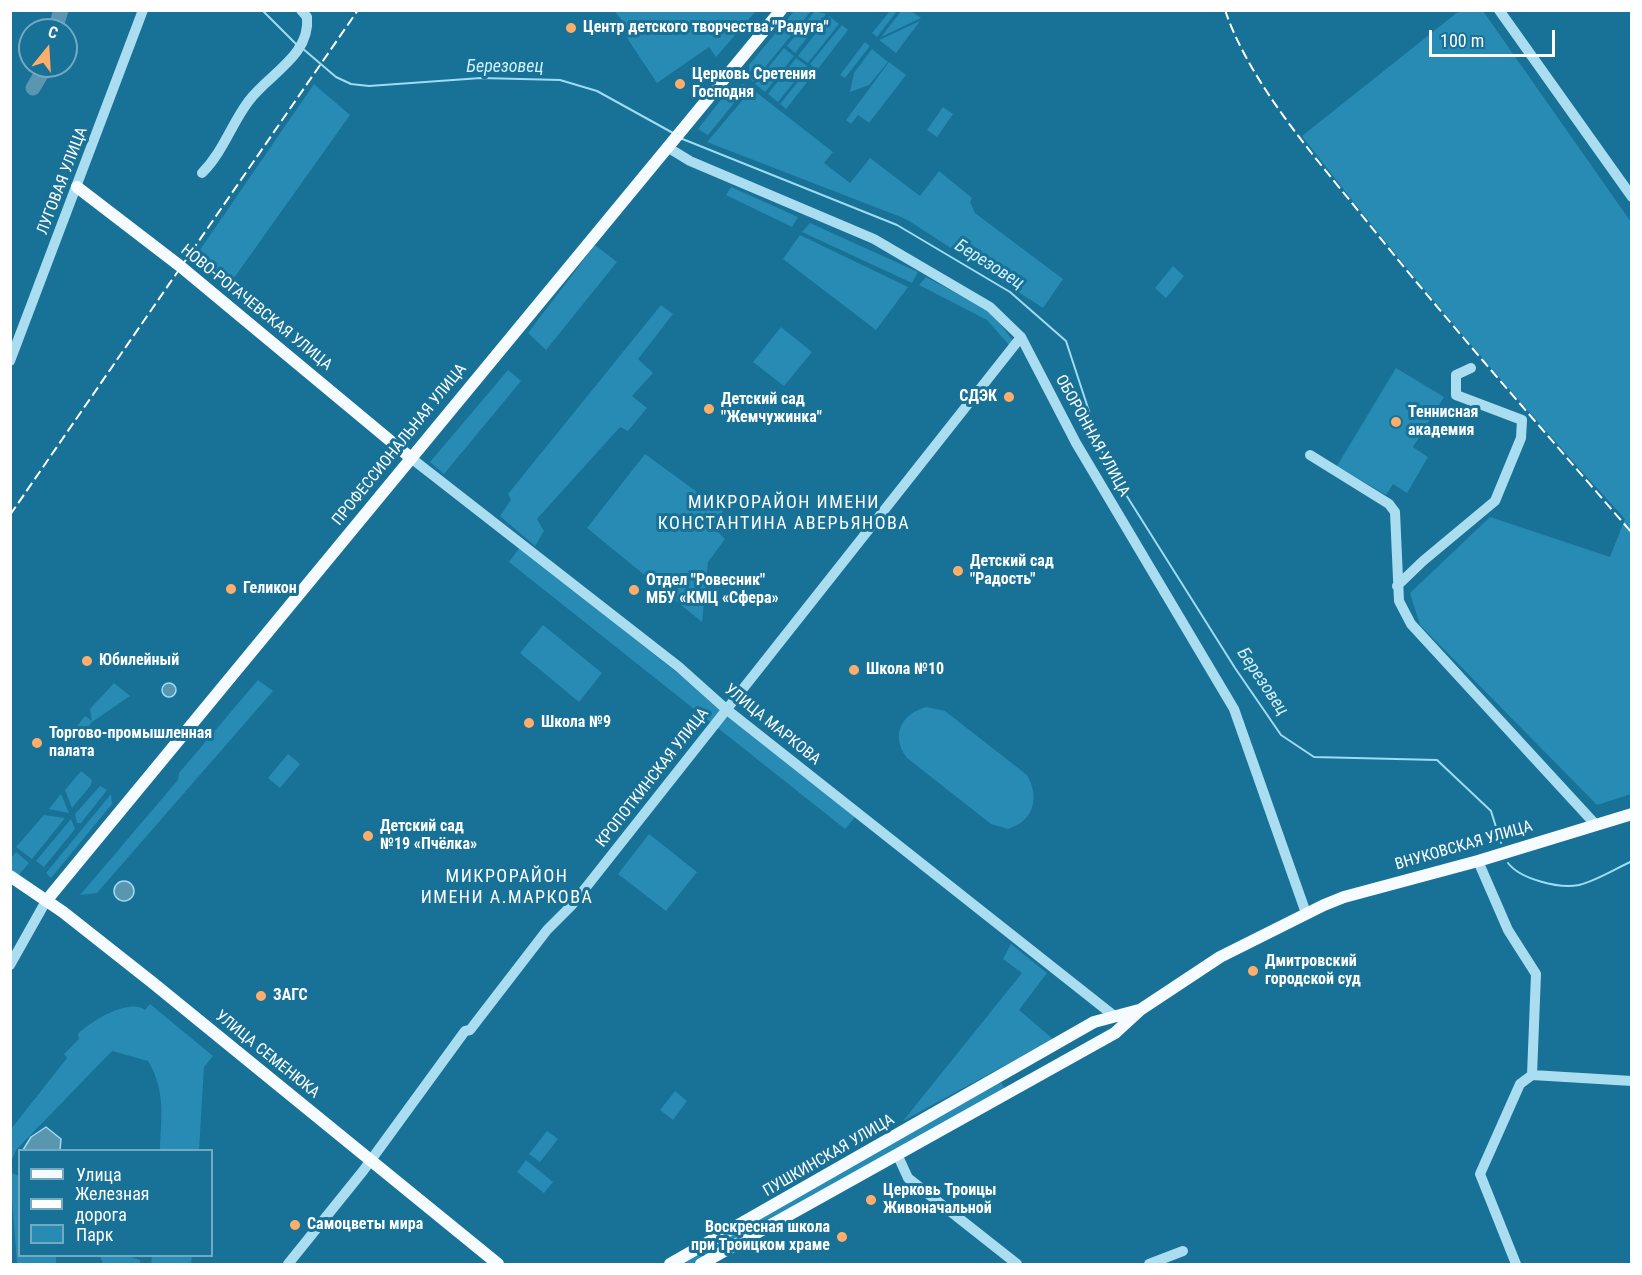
<!DOCTYPE html>
<html>
<head>
<meta charset="utf-8">
<style>
  body { margin:0 }
  #map { position:relative; width:1642px; height:1275px; overflow:hidden; background:#187197; font-family:"Roboto Condensed",sans-serif }
  canvas { display:block }
  .frame { position:absolute; inset:0; border:12px solid #fff; pointer-events:none }
  .legend { position:absolute; left:18px; top:1149px; width:195px; height:108px; box-sizing:border-box; background:#187197; border:2px solid #74aac1; margin:0; padding:8px 10px; list-style:none; font-size:18px; color:#fff }
  .legend li { display:flex; align-items:center; gap:12px; height:30px }
  .legend b { width:30px; border:2px solid #74aac1 }
  .north { position:absolute; left:18px; top:18px; width:60px; height:60px; box-sizing:border-box; background:#187197; border:2px solid #74aac1; border-radius:50%; rotate:18deg; font-size:16px; font-weight:700; line-height:24px; text-align:center; color:#fff }
  .north::after { content:''; display:block; margin:auto; width:21px; height:27px; background:#ffad6b; clip-path:polygon(50% 0,100% 100%,50% 72%,0 100%) }
  .scale { position:absolute; left:1429px; top:30px; width:126px; height:27px; box-sizing:border-box; border:3px solid #fff; border-top:0; padding-left:8px; font-size:18px; line-height:21px; white-space:nowrap; color:#fff; -webkit-text-stroke:4px #187197; paint-order:stroke }
</style>
</head>
<body>
<div id="map">
<canvas width="1642" height="1275"></canvas>
<div class="frame"></div>
<ul class="legend">
<li><b style="height:8px;background:#f5fbff"></b>Улица</li>
<li><b style="height:8px;background:#fff"></b>Железная дорога</li>
<li><b style="height:16px;background:#278bb4"></b>Парк</li>
</ul>
<div class="north">С</div>
<div class="scale">100 m</div>
</div>
<script>
const c = document.querySelector('canvas').getContext('2d');
c.lineJoin = 'round';
function fillPath(path, color) {
  c.fillStyle = color;
  c.fill(path, 'evenodd');
}
function trace(path, color, width, dash) {
  c.strokeStyle = color;
  c.lineWidth = width;
  c.lineCap = dash ? 'butt' : 'round';
  c.setLineDash(dash || []);
  c.stroke(path);
}
function write(font, color, halo, rows, align = 'center') {
  c.font = font + ' "Roboto Condensed",sans-serif';
  c.lineWidth = 6;
  c.setLineDash([]);
  c.textBaseline = 'middle';
  c.strokeStyle = halo;
  c.fillStyle = color;
  for (const [text, x, y, turn = 0] of rows) {
    c.save();
    c.translate(x, y);
    c.rotate((+turn || 0) * Math.PI / 180);
    c.textAlign = isNaN(turn) ? turn : align;
    if (halo) c.strokeText(text, 0, 0);
    c.fillText(text, 0, 0);
    c.restore();
  }
}
fillPath(new Path2D(`
  M795,10L811,11L753,82L750,78L749,65Z
  M614,11H756L716,57L709,47L657,83L627,38L622,20Z
  M815,11L826,14L795,53L787,46Z
  M890,11H897L877,37L872,33Z
  M901,11H911L921,18L881,37Z
  M1459,11H1483L1631,222V794L1597,805L1420,625L1410,593L1490,517L1610,557L1625,519C1512,395 1404,269 1302,136Z
  M829,16L839,24L808,63L798,56Z
  M920,21L896,53L879,40Z
  M842,25L848,30L817,70L810,64Z
  M865,42L870,46L845,78L840,75Z
  M784,48L794,56L765,92L755,84Z
  M872,49L888,62L869,85L850,92L854,73Z
  M796,58L807,66L778,102L768,94Z
  M889,62L906,75L869,123L858,115L851,124L846,120Z
  M809,68L815,72L786,109L780,104Z
  M314,84L350,115L229,285L193,260Z
  M743,84L748,86L708,135L698,129L730,88Z
  M752,89L833,152L824,163L850,183L870,158L920,196L939,171L972,198L970,202L975,213L1063,279L1043,308L906,219L707,142Z
  M943,107L953,114L937,137L927,130Z
  M731,187L798,217L792,227L726,195Z
  M810,223L918,272L912,283L802,232Z
  M800,235L908,287L876,330L783,259Z
  M595,245L617,262L546,350L528,333Z
  M1173,266L1184,276L1166,298L1155,288Z
  M926,277L991,312L1014,342L1009,345L987,320L919,285Z
  M661,305L673,314L638,359L653,373L632,396L647,408L628,431L620,427L537,519L544,531L535,546L500,516L511,500L508,494Z
  M781,327L812,352L784,386L753,362Z
  M1396,368L1444,397L1413,447L1428,457L1407,493L1393,484L1386,495L1337,466Z
  M508,370L521,381L444,474L430,462Z
  M645,454L723,511L713,527L725,539L708,562L702,622L587,528Z
  M520,547L856,816L845,829L509,562Z
  M543,625L602,673L579,702L520,653Z
  M258,680L273,691L97,893L80,895L178,780L179,773Z
  M114,683L130,696L92,722L82,736L74,730L85,716L92,721L90,709Z
  M927,707L945,711L1027,775C1040,797 1034,821 1008,829L991,824L907,758C890,736 901,713 927,707Z
  M288,754L300,764L280,788L268,778Z
  M81,771L92,780L91,785L72,808L65,790Z
  M100,786L107,790L81,823H77L75,814Z
  M61,794L69,813L49,809Z
  M111,794L112,804L51,878L46,873Z
  M44,815L65,818L32,859L16,847Z
  M71,819L75,829L44,867L36,861Z
  M649,834L697,872L666,911L618,874Z
  M16,852L29,863L17,877L11,872V858Z
  M1011,944L1047,973L1019,1010L1053,1039L903,1121L1022,973L1003,959Z
  M150,1004L213,1056L204,1067L199,1150H160C161,1117 166,1091 148,1061L112,1051L16,1150L11,1161V1129L67,1058L64,1054L79,1039L78,1034C92,1020 130,998 145,1010Z
  M1001,1082L1005,1090L693,1264H676Z
  M675,1091L687,1101L673,1120L660,1110Z
  M547,1131L558,1139L540,1162L529,1154Z
  M526,1160L553,1182L544,1193L517,1172Z
  M10,1172L19,1176L20,1256H56V1264H17Z
  M100,1256H128L140,1260V1264H103Z
  M152,1256H192L191,1264H151Z`), '#278bb4');
const water = new Path2D(`
  M162 690a7 7 0 1 1 14 0a7 7 0 1 1-14 0Z
  M114 891a10 10 0 1 1 20 0a10 10 0 1 1-20 0Z
  M46,1127L61,1139L60,1150H23L31,1137Z`);
fillPath(water, '#5a96af');
trace(water, '#9ddcf3', 1.5);
trace(new Path2D(`
  M262,10L297,45
  M302,48L336,77L351,84L369,86L481,78L560,80L597,91L673,133
  M680,138L897,225L1010,292L1066,341L1106,463L1235,668L1281,735L1314,757L1437,760L1491,811L1501,843
  M1508,863C1520,879 1559,889 1579,885C1596,881 1615,869 1632,861`), '#9ddcf3', 2);
trace(new Path2D(`
  M55,30L61,10
  M33,88L46,66`), '#5a96af', 15);
trace(new Path2D(`
  M1499,10L1632,197
  M667,147L690,161L874,239L990,307L1021,337L1076,443L1234,709L1306,913
  M202,173C223,152 231,125 248,102C267,75 311,56 307,17L301,10
  M10,361L143,10
  M1310,455L1389,504L1395,512L1399,601L1411,624L1596,825
  M411,458L679,667L726,709L1113,1015
  M1397,586L1423,561L1495,501L1521,438L1522,420L1456,395V375L1471,368
  M1478,861L1508,930L1536,974L1532,1075L1520,1084L1480,1174L1516,1264
  M10,965L46,901
  M1532,1075L1632,1081
  M897,1154L908,1178L1017,1264
  M288,1264L363,1171L465,1031L470,1030L547,930L572,905L1021,337
  M1149,1264L1183,1251`), '#abddf1', 10);
trace(new Path2D(`
  M77,187L180,266L411,458
  M10,876L63,912L153,983L498,1264
  M46,901L781,10
  M670,1264L1094,1022L1139,1010
  M701,1264L1115,1033L1140,1010L1220,957L1324,905L1344,897L1478,861L1632,814`), '#f5fbff', 12);
trace(new Path2D(`
  M1225,10C1248,78 1307,148 1352,203C1442,316 1538,424 1632,533
  M10,515L358,10`), '#fff', 2, [10, 4.5]);
for (const [x, y, r, color] of [
  [571,28,6,"#ffad6b"],
  [680,84,6,"#ffad6b"],
  [1009,397,6,"#ffad6b"],
  [709,409,6,"#ffad6b"],
  [1396,422,6,"#ffad6b"],
  [958,571,6,"#ffad6b"],
  [231,589,6,"#ffad6b"],
  [634,590,6,"#ffad6b"],
  [87,661,6,"#ffad6b"],
  [854,670,6,"#ffad6b"],
  [529,723,6,"#ffad6b"],
  [37,743,6,"#ffad6b"],
  [368,836,6,"#ffad6b"],
  [1253,971,6,"#ffad6b"],
  [261,996,6,"#ffad6b"],
  [871,1200,6,"#ffad6b"],
  [295,1225,6,"#ffad6b"],
  [842,1237,6,"#ffad6b"]
]) {
  const dot = new Path2D();
  dot.arc(x, y, r, 0, 2 * Math.PI);
  c.fillStyle = color;
  c.fill(dot);
  trace(dot, '#187197', 2);
}
write('bold 16px', '#fff', '#187197', [
  ["Центр детского творчества \"Радуга\"",583,28],
  ["Церковь Сретения",692,75],
  ["Господня",692,93],
  ["СДЭК",997,397,"right"],
  ["Детский сад",721,400],
  ["\"Жемчужинка\"",721,418],
  ["Теннисная",1408,413],
  ["академия",1408,431],
  ["Детский сад",970,562],
  ["\"Радость\"",970,580],
  ["Отдел \"Ровесник\"",646,581],
  ["МБУ «КМЦ «Сфера»",646,599],
  ["Геликон",243,589],
  ["Юбилейный",99,661],
  ["Школа №10",866,670],
  ["Школа №9",541,723],
  ["Торгово-промышленная",49,734],
  ["палата",49,752],
  ["Детский сад",380,827],
  ["№19 «Пчёлка»",380,845],
  ["Дмитровский",1265,962],
  ["городской суд",1265,980],
  ["ЗАГС",273,996],
  ["Церковь Троицы",883,1191],
  ["Живоначальной",883,1209],
  ["Самоцветы мира",307,1225],
  ["Воскресная школа",830,1228,"right"],
  ["при Троицком храме",830,1246,"right"]
], 'left');
write('16px', '#fff', '#187197', [
  ["ЛУГОВАЯ УЛИЦА",63,181,-69],
  ["НОВО-РОГАЧЕВСКАЯ УЛИЦА",256,308,39],
  ["ОБОРОННАЯ УЛИЦА",1092,436,61],
  ["ПРОФЕССИОНАЛЬНАЯ УЛИЦА",400,445,-51],
  ["УЛИЦА МАРКОВА",772,725,39],
  ["КРОПОТКИНСКАЯ УЛИЦА",653,778,-52],
  ["ВНУКОВСКАЯ УЛИЦА",1464,846,-16],
  ["УЛИЦА СЕМЕНЮКА",267,1055,39],
  ["ПУШКИНСКАЯ УЛИЦА",829,1156,-30]
]);
write('italic 18px', '#d0effa', '#187197', [
  ["Березовец",505,67],
  ["Березовец",989,265,32],
  ["Березовец",1262,682,56]
]);
c.letterSpacing = '1.5px';
write('18px', '#fff', '#187197', [
  ["МИКРОРАЙОН ИМЕНИ",784,503],
  ["КОНСТАНТИНА АВЕРЬЯНОВА",784,524],
  ["МИКРОРАЙОН",507,877],
  ["ИМЕНИ А.МАРКОВА",507,898]
]);
c.letterSpacing = '0px';
</script>
</body>
</html>
